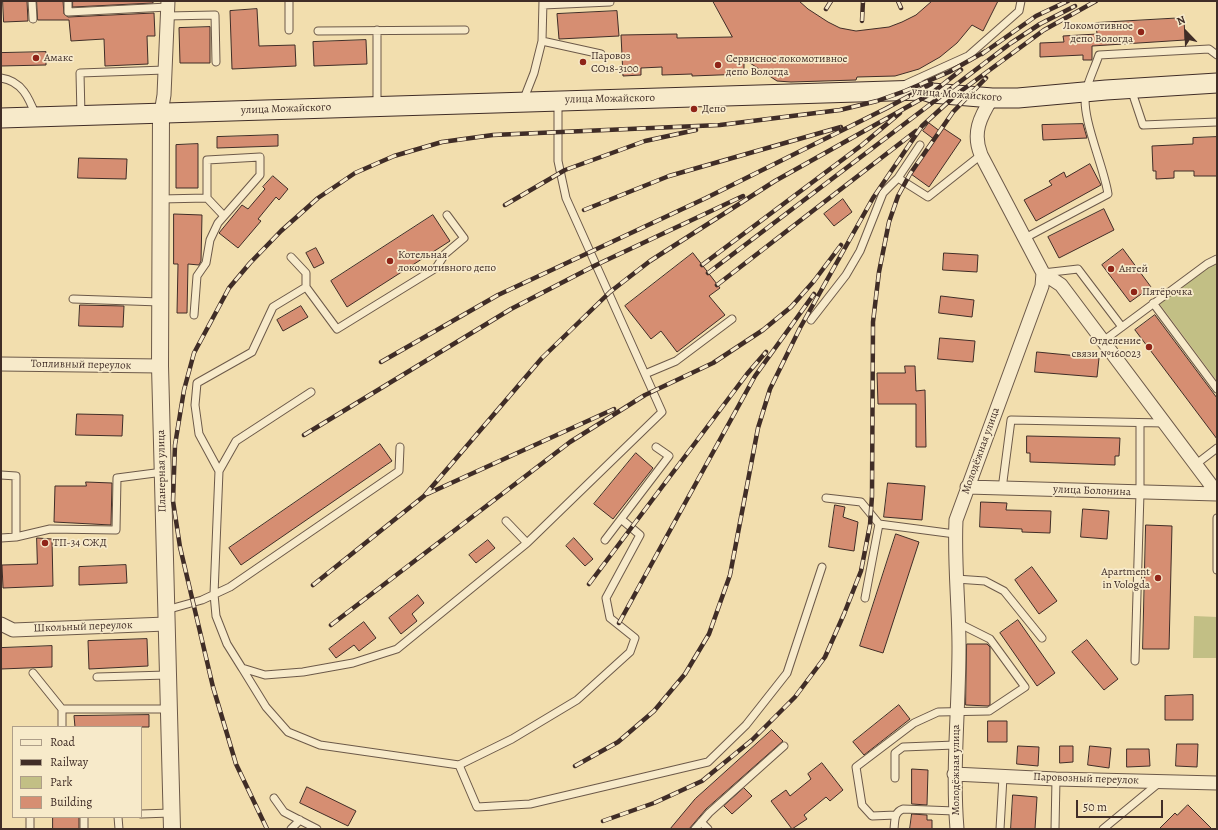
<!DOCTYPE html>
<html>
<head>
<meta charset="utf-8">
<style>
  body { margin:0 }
  #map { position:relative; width:1218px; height:830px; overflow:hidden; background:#f2deae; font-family:Alegreya,serif }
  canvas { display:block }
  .frame { position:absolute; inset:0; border:2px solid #402d27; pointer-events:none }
  .legend { position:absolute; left:12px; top:726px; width:130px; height:92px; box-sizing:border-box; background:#f7eaca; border:1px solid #ae9e89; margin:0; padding:5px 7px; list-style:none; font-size:12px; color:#402d27 }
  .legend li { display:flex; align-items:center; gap:8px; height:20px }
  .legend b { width:20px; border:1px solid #ae9e89 }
  .north { position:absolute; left:1166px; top:12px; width:40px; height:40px; -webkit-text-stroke:3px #f7eaca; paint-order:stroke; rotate:337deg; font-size:11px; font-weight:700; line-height:16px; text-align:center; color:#402d27 }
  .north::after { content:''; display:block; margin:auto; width:14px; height:18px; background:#402d27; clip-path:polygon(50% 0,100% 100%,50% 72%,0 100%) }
  .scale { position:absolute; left:1076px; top:800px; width:87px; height:18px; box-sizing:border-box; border:2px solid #402d27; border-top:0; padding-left:5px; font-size:12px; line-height:14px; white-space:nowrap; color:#402d27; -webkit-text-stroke:3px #f7eaca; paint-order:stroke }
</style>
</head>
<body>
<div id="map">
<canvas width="1218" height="830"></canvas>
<div class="frame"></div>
<ul class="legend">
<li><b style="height:5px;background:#f7eaca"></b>Road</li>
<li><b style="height:5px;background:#402d27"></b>Railway</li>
<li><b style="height:11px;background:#c2bf85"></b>Park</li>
<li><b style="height:11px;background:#d68e72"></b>Building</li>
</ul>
<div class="north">N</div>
<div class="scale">50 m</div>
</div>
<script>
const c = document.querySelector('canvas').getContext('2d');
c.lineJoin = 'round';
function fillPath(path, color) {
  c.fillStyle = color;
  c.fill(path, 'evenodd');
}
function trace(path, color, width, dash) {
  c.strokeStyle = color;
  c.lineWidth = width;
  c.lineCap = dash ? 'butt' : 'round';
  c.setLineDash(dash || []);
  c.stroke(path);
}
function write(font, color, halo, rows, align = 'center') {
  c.font = font + ' Alegreya,serif';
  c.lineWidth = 3.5;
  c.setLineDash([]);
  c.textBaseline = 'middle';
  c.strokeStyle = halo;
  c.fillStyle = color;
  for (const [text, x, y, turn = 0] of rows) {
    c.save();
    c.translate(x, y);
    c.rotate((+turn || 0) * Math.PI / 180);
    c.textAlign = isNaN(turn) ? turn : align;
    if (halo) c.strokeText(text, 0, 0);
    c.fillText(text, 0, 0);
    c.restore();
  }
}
fillPath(new Path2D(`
  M1217,262V381L1159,303Z
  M1194,616L1217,617V658H1193Z`), '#c2bf85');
const building = new Path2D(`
  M3,1H27L28,21L4,22Z
  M37,1H63L64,14L68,17L154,13L155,36H147L148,64L105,66L104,39L71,41L69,20H38Z
  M73,1H153V3L73,7Z
  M713,1H799L808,9L828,22L840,28L856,31L889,27L902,22L916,15L932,1H998L983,31L972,25L957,43L940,57L919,69L895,76L857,77L856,80L791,82L777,81L744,59V74L692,76V74L662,75V67L641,68V75L623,76L621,35L677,34V38L732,37Z
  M257,9L259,46L295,45L296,66L232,69L230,11Z
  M617,11L619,36L559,39L557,14Z
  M1184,18L1185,40L1092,46V60H1083V55L1040,57V43L1064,42L1063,36L1097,34L1096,23Z
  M210,27V63H180L179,28Z
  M366,40L367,64L314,66L313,42Z
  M46,52V65L1,66V53Z
  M929,123L941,132L943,128L961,140L929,187L911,174L935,140L923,131Z
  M1083,124L1087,138L1043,140L1042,125Z
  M278,135V146L217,148V137Z
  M1217,137V176H1194V171H1174V178L1156,179V171H1153L1152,146L1193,144V138Z
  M198,144V188H176V145Z
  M79,158L127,159L126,179L78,178Z
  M1090,164L1101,185L1036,221L1024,200L1052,185L1049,181L1064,172L1066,177Z
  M273,176L288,189L279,200L276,197L258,219L261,221L238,248L219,233L242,205L248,209L265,189L263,187Z
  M843,199L852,212L834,226L824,214Z
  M1104,209L1114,230L1059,258L1048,237Z
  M174,214L202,215L201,261L199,265L188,264L187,313H177L178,264H174Z
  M433,215L450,241L347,307L331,281Z
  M316,248L324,263L314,268L306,253Z
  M1123,249L1151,287L1130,302L1102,265Z
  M693,253L720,288L709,296L725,315L677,352L661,331L651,339L625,306Z
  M944,253L978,255L977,272L943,270Z
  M941,296L974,300L972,317L939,313Z
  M80,305L124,306L123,327L79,326Z
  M301,306L308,317L283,331L277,320Z
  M1155,315L1217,398V439L1135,330Z
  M940,338L975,341L973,362L938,359Z
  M1037,352L1099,358L1097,377L1035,372Z
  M905,366H915L916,391L925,390L926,447H916V404H878L877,373H905Z
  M77,414L123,415L122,436L76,435Z
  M1027,436L1120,438L1119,456H1115V465L1030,462V453H1027Z
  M380,444L392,461L241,565L229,548Z
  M636,453L653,468L613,519L594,504Z
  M86,482L112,483L111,525L54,522L55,486H86Z
  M888,483L925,486L922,520L884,517Z
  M981,502L1007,503L1006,510L1051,511L1050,533L1022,532V529L980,527Z
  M835,505L845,507L843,517L858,522L854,551L829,547Z
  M1083,509L1109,511L1107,539L1081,537Z
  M1146,525L1172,526L1169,649H1143Z
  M896,534L919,542L883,653L860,646Z
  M37,538L52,539L53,586L3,588L2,565L37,564Z
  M574,538L593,559L585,566L566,546Z
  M488,540L495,548L476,563L469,555Z
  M126,565L127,583L79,585V567Z
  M1032,567L1057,601L1039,614L1015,580Z
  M418,595L424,603L412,614L417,621L401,634L389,618Z
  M1018,620L1055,673L1037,686L1000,633Z
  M364,622L376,638L359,651L354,645L336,658L329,649Z
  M147,639L148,666L89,669L88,641Z
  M1087,640L1118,679L1104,690L1072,652Z
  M967,644H987L990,647V705L988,706L966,705Z
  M52,646V667L1,669V648Z
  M1193,695V720H1165V696Z
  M899,705L910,719L864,755L853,742Z
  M149,715V727H75L74,716Z
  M988,721H1007V742H988Z
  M772,730L783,741L706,809L689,829H670L695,799Z
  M1177,744H1198L1197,767L1176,766Z
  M1018,746L1039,747L1038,766L1017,764Z
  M1060,746H1073V762L1060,763Z
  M1090,746L1111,748L1109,768L1088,765Z
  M1127,749H1149L1150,766L1127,767Z
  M822,763L843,790L830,801L826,797L804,815L807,819L792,829L771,801L786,790L790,796L811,779L808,774Z
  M912,769L928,770L927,805L912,804Z
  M307,787L356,811L348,826L300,803Z
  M744,788L752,796L732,814L724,806Z
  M1013,795L1037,797L1035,829H1011Z
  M1188,805L1212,829H1159L1175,813L1177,815Z
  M912,814L927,815V820H932V829H910Z
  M53,817H79V829H53Z`);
fillPath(building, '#d68e72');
trace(building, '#402d27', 1);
const service = new Path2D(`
  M32,1L33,19
  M68,1V12L168,7
  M289,1V30
  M543,5L610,2
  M167,16L215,15L216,62
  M318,31L465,30
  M542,41L601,54
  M1,78C22,81 29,98 36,116
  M906,84L968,56L1019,11L1021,1
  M1131,89L1143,125L1217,122
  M523,101L534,73L542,41L543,1
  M377,106V30
  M81,115L80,73L165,70
  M920,145L898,178L928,197L981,155
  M207,198L224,216
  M161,199L207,198V160L260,157V175L218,223L210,240L206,263L197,276L194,315
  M447,215L464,238L445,254L436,268L337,329L306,287L273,307L252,352L197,383L195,405L199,434L219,471L214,594L216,616L227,644L242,668L265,675L303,672L353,663L397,649L527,543L506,521
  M1025,238L1108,194C1104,166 1080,116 1086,91C1089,79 1095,67 1099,55L1209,49L1217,55
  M291,257L306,273V287
  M1043,273L1078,269L1122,327
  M73,299L160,302
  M1153,303L1217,389
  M811,320L846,275L860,251L883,193L898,178
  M1103,341L1207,264L1217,259
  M645,374L676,361L732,319
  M1195,465L1217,448
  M219,471L236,441L311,392
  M1,475L16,476V537L1,538
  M1002,489L1011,420L1164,423
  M826,498L861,502L879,524
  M1217,518V570
  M621,519L669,456L656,447
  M16,537L50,529L116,530L117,478L163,472
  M527,543L662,412L566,198L558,161V101
  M956,579L985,581L1004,591L1042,638
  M865,598L879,524L955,534
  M166,610L202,600L230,587L399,471L400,447
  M1135,661L1140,493V423
  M242,668L266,707L288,732L320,745L459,765L512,739L577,700L630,652L635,638L610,618L606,598L640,535L621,519L605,540
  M33,673L62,709H168
  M97,677L167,675
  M62,727V709
  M459,765L477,807L530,804L708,762L746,725L787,673L822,567
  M895,778V753L903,747L955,745
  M274,798L284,812L317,829
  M141,814L171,813
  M896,815L872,816L862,805L856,767L914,723L938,712L989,711L1025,687L990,639L958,623
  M118,817L119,829
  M701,822L708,829
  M30,829V817
  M84,829V817
  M291,829L300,820
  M695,829L709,813L784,746
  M894,829C895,820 894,812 903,809L955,811
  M1000,829L1003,777
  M1055,829L1056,779
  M1103,829L1160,782`);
const minor = new Path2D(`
  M161,113L164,95L168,1
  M1043,273L1061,285L1217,493
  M1,364L160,366
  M967,487L1217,494
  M1,624L13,630L166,624
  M954,774L1056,779L1217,783
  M957,829C952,768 959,708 959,647C959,605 954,563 956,520L1042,286L1043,273L981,155C972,133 980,117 992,98`);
const tertiary = new Path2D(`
  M161,113L160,366L172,829`);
const secondary = new Path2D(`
  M1,118L923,90L932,93L992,98H1018L1106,90L1217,83`);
trace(service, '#6c5949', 9);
trace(minor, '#6c5949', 15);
trace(tertiary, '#6c5949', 18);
trace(secondary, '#402d27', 21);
trace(service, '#f7eaca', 7);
trace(minor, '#f7eaca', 13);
trace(tertiary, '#f7eaca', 16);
trace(secondary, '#f7eaca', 19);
const rail = new Path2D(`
  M898,1L901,8
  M826,9L831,1
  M862,21L863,1
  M982,54L1036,16L1068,1
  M885,109L931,84
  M505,205L565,170L645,141L696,130
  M584,210L669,176L841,127
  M702,265L862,145L900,113
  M708,273L1011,43L1040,24L1075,6
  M717,285L916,131
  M381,362L498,295L706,198L889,107
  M304,435L511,309L596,265L743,196
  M427,494L614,409
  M589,584L747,374L766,352
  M313,585L424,496L542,358L610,292L650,261L775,181L932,93L961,70
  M619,623L755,376L814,294
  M331,625L570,442L645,395L713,363L763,330L791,307L814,281L841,245
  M575,766L618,742L654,711L685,674L709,634L730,575L758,428L770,389L800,328L873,198L922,126L957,94L1044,30L1096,1
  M603,821L654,803L702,781L752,740L795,697L825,657L844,614L861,571L870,525L872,496L873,322L879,272L889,222L898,196L910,174L953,112L986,78
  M267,829L236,764L213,687L180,547L173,501L175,445L184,390L194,353L229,288L250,263L281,231L318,198L355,173L394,156L442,142L493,135L720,125L840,110L877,101L905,91L949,72L986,51`);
trace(rail, '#402d27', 4.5);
trace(rail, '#f7eaca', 3, [9]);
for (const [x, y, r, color] of [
  [1141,32,4,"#8f2418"],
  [36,58,4,"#8f2418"],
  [583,62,4,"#8f2418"],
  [718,65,4,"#8f2418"],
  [694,109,4,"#8f2418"],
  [390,261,4,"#8f2418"],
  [1111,269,4,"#8f2418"],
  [1134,292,4,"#8f2418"],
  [1149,347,4,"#8f2418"],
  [45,543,4,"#8f2418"],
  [1158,578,4,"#8f2418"]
]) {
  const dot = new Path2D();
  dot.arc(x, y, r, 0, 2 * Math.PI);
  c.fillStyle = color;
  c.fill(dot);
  trace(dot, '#f7eaca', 1.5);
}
write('11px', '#402d27', '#f7eaca', [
  ["Локомотивное",1133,26,"right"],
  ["депо Вологда",1133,39,"right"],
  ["Паровоз",591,56],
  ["СО18-3100",591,69],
  ["Амакс",44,58],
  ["Сервисное локомотивное",726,59],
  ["депо Вологда",726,72],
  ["Депо",702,109],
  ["Котельная",398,255],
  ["локомотивного депо",398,268],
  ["Антей",1119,269],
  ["Пятёрочка",1142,292],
  ["Отделение",1141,341,"right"],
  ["связи №160023",1141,354,"right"],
  ["ТП-34 СЖД",53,543],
  ["Apartment",1150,572,"right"],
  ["in Vologda",1150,585,"right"]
], 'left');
write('11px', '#402d27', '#f7eaca', [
  ["улица Можайского",957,95,4],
  ["улица Можайского",610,99,-1],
  ["улица Можайского",286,109,-2],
  ["Топливный переулок",81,365,1],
  ["Молодёжная улица",981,451,-70],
  ["Планерная улица",162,471,-91],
  ["улица Болонина",1092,491,2],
  ["Школьный переулок",83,627,-2],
  ["Молодёжная улица",956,770,-90],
  ["Паровозный переулок",1086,779,2]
]);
</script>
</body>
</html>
